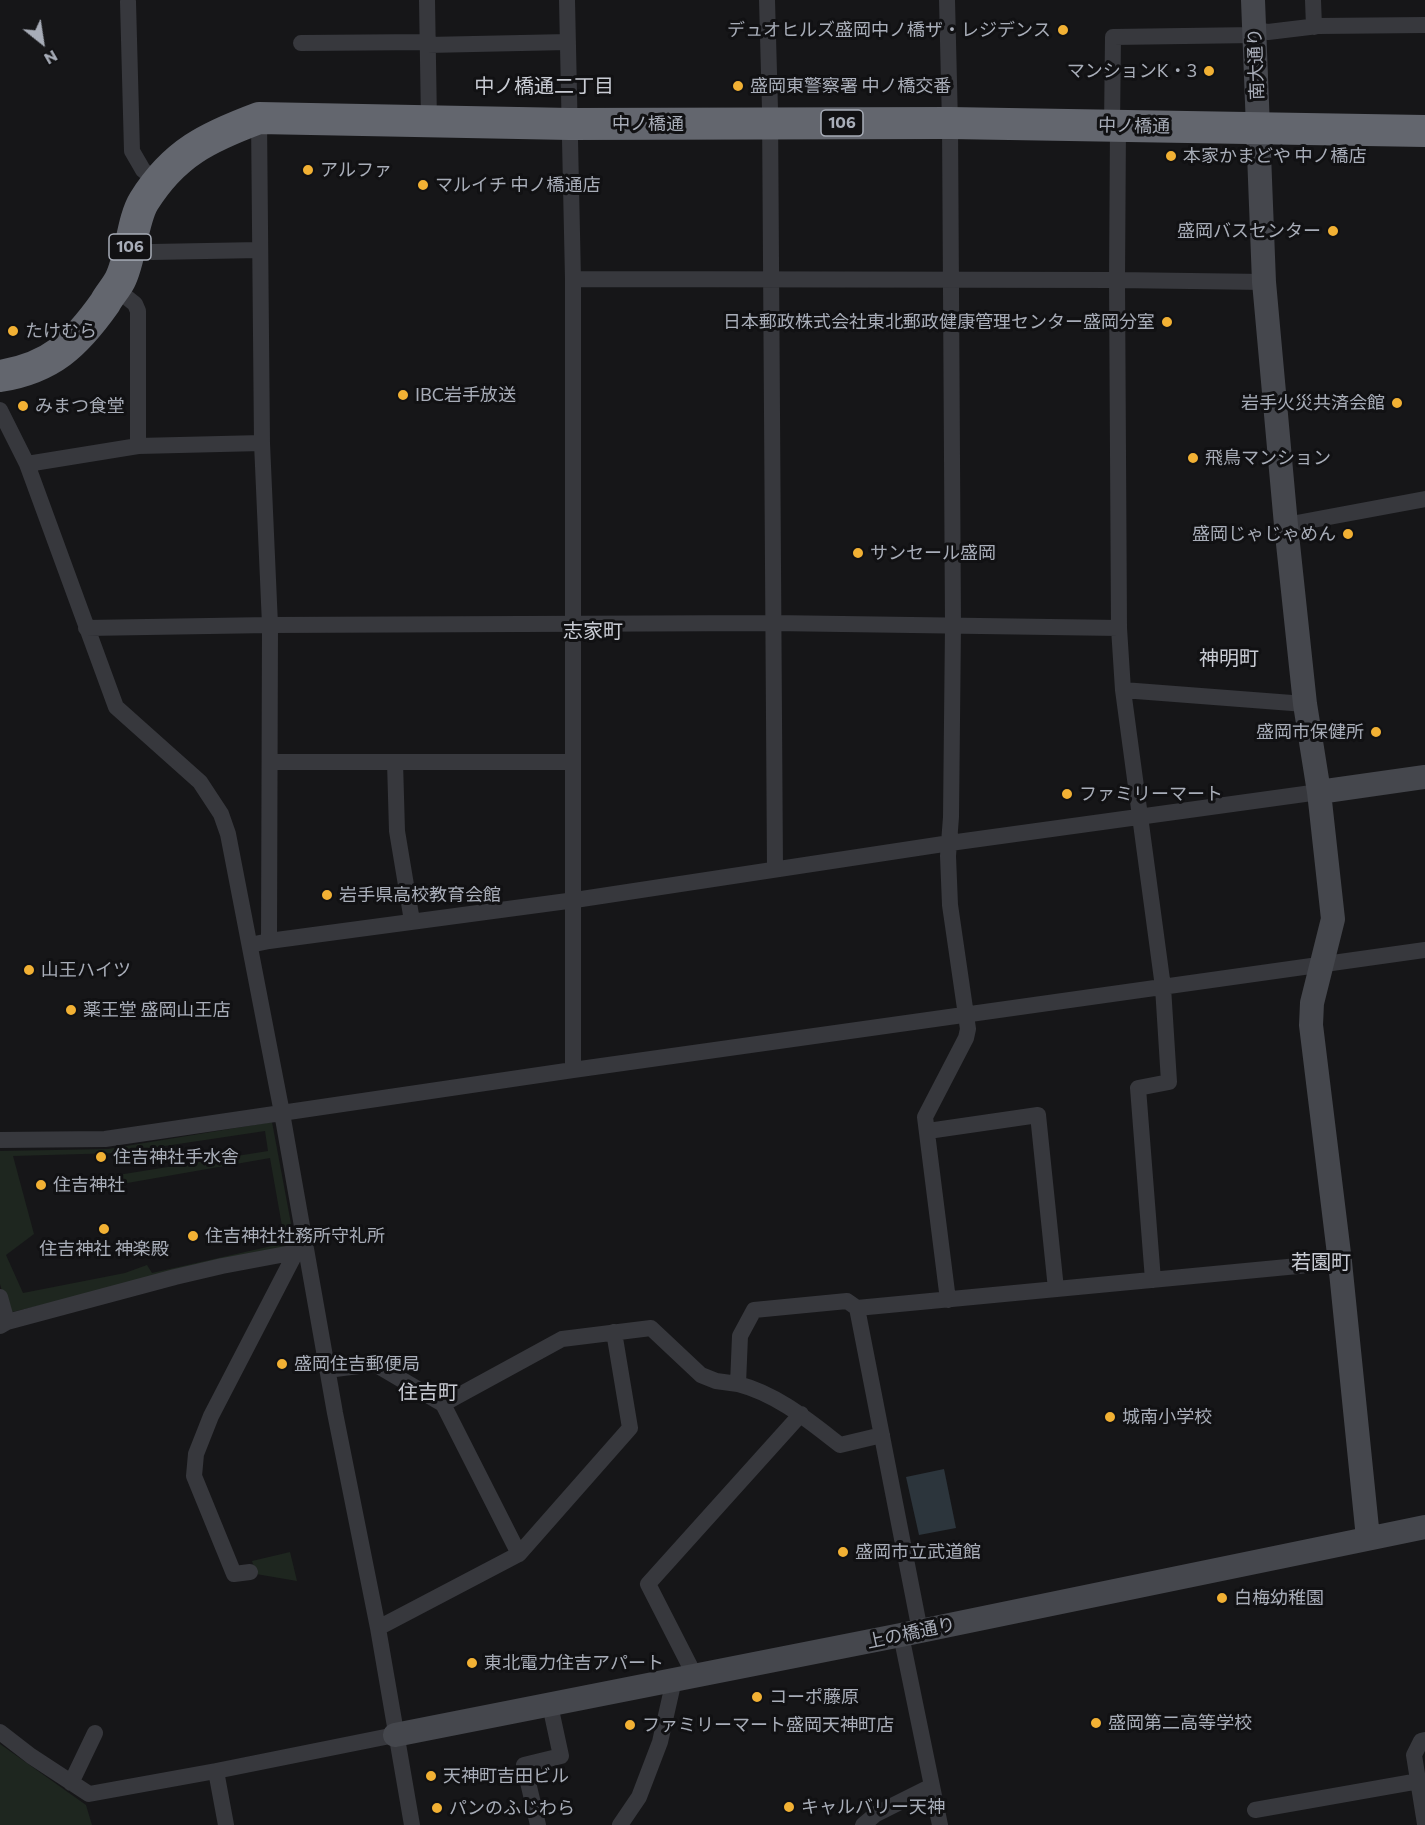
<!DOCTYPE html>
<html>
<head>
<meta charset="utf-8">
<style>
  body { margin:0 }
  #map { position:relative; width:1425px; height:1825px; overflow:hidden; background:#161618; font-family:Commissioner,sans-serif }
  canvas { display:block }
  .north { position:absolute; left:12px; top:12px; width:60px; height:60px; -webkit-text-stroke:4px #111113; paint-order:stroke; rotate:150deg; font-size:16px; font-weight:700; line-height:24px; text-align:center; color:#a8adb8 }
  .north::after { content:''; display:block; margin:auto; width:21px; height:27px; background:#a8adb8; clip-path:polygon(50% 0,100% 100%,50% 72%,0 100%) }
</style>
</head>
<body>
<div id="map">
<canvas width="1425" height="1825"></canvas>
<div class="north">N</div>
</div>
<script>
const c = document.querySelector('canvas').getContext('2d');
c.lineJoin = 'round';
function fillPath(path, color) {
  c.fillStyle = color;
  c.fill(path, 'evenodd');
}
function trace(path, color, width, dash) {
  c.strokeStyle = color;
  c.lineWidth = width;
  c.lineCap = dash ? 'butt' : 'round';
  c.setLineDash(dash || []);
  c.stroke(path);
}
function write(font, color, halo, rows, align = 'center') {
  c.font = font + ' Commissioner,"Noto Sans JP",sans-serif';
  c.lineWidth = 6;
  c.setLineDash([]);
  c.textBaseline = 'middle';
  c.strokeStyle = halo;
  c.fillStyle = color;
  for (const [text, x, y, turn = 0] of rows) {
    c.save();
    c.translate(x, y);
    c.rotate((+turn || 0) * Math.PI / 180);
    c.textAlign = isNaN(turn) ? turn : align;
    if (halo) c.strokeText(text, 0, 0);
    c.fillText(text, 0, 0);
    c.restore();
  }
}
fillPath(new Path2D(`
  M272,1122L295,1245L8,1313L0,1284V1151L108,1149ZM265,1131L268,1151L74,1182L76,1192L270,1158L285,1243L152,1273L147,1265L125,1273L23,1293L6,1255L34,1234L13,1156L118,1153Z
  M290,1552L297,1581L256,1574L252,1561Z
  M0,1744L86,1805L92,1825H0Z`), '#1e261f');
fillPath(new Path2D(`
  M944,1469L956,1528L919,1535L906,1477Z`), '#2c353c');
trace(new Path2D(`
  M427,0L429,121
  M567,0L573,279V1070
  M767,0L770,109L775,869
  M947,0L950,123L953,625L951,817L948,856L950,905L968,1029L966,1038L925,1117L948,1300
  M1313,0L1314,27
  M128,2L132,151L143,170L158,182
  M1254,29L1268,32L1318,26L1425,25
  M301,43L427,42
  M427,45L568,42
  M259,118L262,443L270,625L269,941
  M1112,126L1113,37L1255,35
  M1118,126L1117,280L1119,628L1123,690L1163,987L1169,1082L1138,1088L1153,1280
  M152,252L260,250
  M573,279L1117,280L1264,282
  M115,288L135,304L138,311V446
  M0,410L27,464L116,707L200,782L221,814L228,834L282,1113L335,1413L378,1628L412,1825
  M27,464L138,446L262,443
  M1286,525L1425,499
  M86,628L270,625L773,623L1119,628
  M1123,690L1305,704
  M270,762H573
  M395,762L397,831L412,921
  M250,945L269,941L575,900L950,843L1319,792
  M928,1131L1038,1115L1056,1289
  M0,1140L105,1139L573,1070L1425,950
  M0,1297L7,1322
  M857,1308L1340,1262
  M0,1326L7,1322L175,1277L222,1266L302,1251
  M327,1370L375,1364L443,1404L519,1554
  M738,1384C777,1394 809,1421 840,1445L882,1435
  M443,1404L562,1339L651,1328L701,1375L716,1381L738,1384L740,1336L754,1310L847,1301L857,1308L920,1631
  M250,1572L234,1574L194,1476L196,1454L211,1416L296,1252
  M378,1628L519,1554L630,1428L614,1332
  M901,1635L940,1825
  M695,1676L648,1584L801,1414
  M0,1732L31,1756L89,1794L216,1771L395,1735
  M1425,1740L1421,1741L1414,1755L1425,1824
  M216,1771L226,1825
  M71,1783L95,1733
  M1255,1810L1419,1781
  M538,1825L524,1765L561,1756L550,1705
  M620,1825L639,1797L660,1742L674,1680
  M863,1825L876,1814L932,1786`), '#37383d', 16);
trace(new Path2D(`
  M1253,0L1264,282L1286,525L1305,704L1319,792L1333,919L1312,1003L1311,1025L1340,1262L1368,1538
  M1319,792L1425,777
  M395,1735L901,1635L1425,1527`), '#45474d', 24);
trace(new Path2D(`
  M0,376C51,368 76,344 105,303C109,295 116,288 120,280C131,259 132,220 144,201C174,153 208,137 259,118L570,124L950,123L1425,131`), '#63666e', 32);
for (const [x, y, r, color] of [
  [1063,30,6,"#f2b134"],
  [1209,71,6,"#f2b134"],
  [738,86,6,"#f2b134"],
  [1171,156,6,"#f2b134"],
  [308,170,6,"#f2b134"],
  [423,185,6,"#f2b134"],
  [1333,231,6,"#f2b134"],
  [1167,322,6,"#f2b134"],
  [13,331,6,"#f2b134"],
  [403,395,6,"#f2b134"],
  [1397,403,6,"#f2b134"],
  [23,406,6,"#f2b134"],
  [1193,458,6,"#f2b134"],
  [1348,534,6,"#f2b134"],
  [858,553,6,"#f2b134"],
  [1376,732,6,"#f2b134"],
  [1067,794,6,"#f2b134"],
  [327,895,6,"#f2b134"],
  [29,970,6,"#f2b134"],
  [71,1010,6,"#f2b134"],
  [101,1157,6,"#f2b134"],
  [41,1185,6,"#f2b134"],
  [104,1229,6,"#f2b134"],
  [193,1236,6,"#f2b134"],
  [282,1364,6,"#f2b134"],
  [1110,1417,6,"#f2b134"],
  [843,1552,6,"#f2b134"],
  [1222,1598,6,"#f2b134"],
  [472,1663,6,"#f2b134"],
  [757,1697,6,"#f2b134"],
  [1096,1723,6,"#f2b134"],
  [630,1725,6,"#f2b134"],
  [431,1776,6,"#f2b134"],
  [789,1807,6,"#f2b134"],
  [437,1808,6,"#f2b134"]
]) {
  const dot = new Path2D();
  dot.arc(x, y, r, 0, 2 * Math.PI);
  c.fillStyle = color;
  c.fill(dot);
  trace(dot, '#111113', 2);
}
for (const [x, y, w] of [
  [842,123,42],
  [130,247,42]
]) {
  const box = new Path2D();
  box.roundRect(x - w / 2, y - 13, w, 26, 4.5);
  c.fillStyle = '#111113';
  c.fill(box);
  trace(box, '#a8adb8', 1.5);
}
write('bold 16px', '#a8adb8', null, [
  ["106",842,123],
  ["106",130,247]
]);
write('18px', '#a8adb8', '#111113', [
  ["デュオヒルズ盛岡中ノ橋ザ・レジデンス",1051,30,"right"],
  ["マンションK・3",1197,71,"right"],
  ["盛岡東警察署 中ノ橋交番",750,86],
  ["本家かまどや 中ノ橋店",1183,156],
  ["アルファ",320,170],
  ["マルイチ 中ノ橋通店",435,185],
  ["盛岡バスセンター",1321,231,"right"],
  ["日本郵政株式会社東北郵政健康管理センター盛岡分室",1155,322,"right"],
  ["たけむら",25,331],
  ["IBC岩手放送",415,395],
  ["岩手火災共済会館",1385,403,"right"],
  ["みまつ食堂",35,406],
  ["飛鳥マンション",1205,458],
  ["盛岡じゃじゃめん",1336,534,"right"],
  ["サンセール盛岡",870,553],
  ["盛岡市保健所",1364,732,"right"],
  ["ファミリーマート",1079,794],
  ["岩手県高校教育会館",339,895],
  ["山王ハイツ",41,970],
  ["薬王堂 盛岡山王店",83,1010],
  ["住吉神社手水舎",113,1157],
  ["住吉神社",53,1185],
  ["住吉神社社務所守礼所",205,1236],
  ["住吉神社 神楽殿",104,1249,"center"],
  ["盛岡住吉郵便局",294,1364],
  ["城南小学校",1122,1417],
  ["盛岡市立武道館",855,1552],
  ["白梅幼稚園",1234,1598],
  ["東北電力住吉アパート",484,1663],
  ["コーポ藤原",769,1697],
  ["盛岡第二高等学校",1108,1723],
  ["ファミリーマート盛岡天神町店",642,1725],
  ["天神町吉田ビル",443,1776],
  ["キャルバリー天神",801,1807],
  ["パンのふじわら",449,1808]
], 'left');
write('18px', '#a8adb8', '#111113', [
  ["南大通り",1256,64,-92],
  ["中ノ橋通",648,124],
  ["中ノ橋通",1134,126,1],
  ["上の橋通り",911,1633,-12]
]);
write('20px', '#c9ccd4', '#111113', [
  ["中ノ橋通二丁目",544,86],
  ["志家町",593,631],
  ["神明町",1229,658],
  ["若園町",1321,1262],
  ["住吉町",428,1392]
]);
</script>
</body>
</html>
